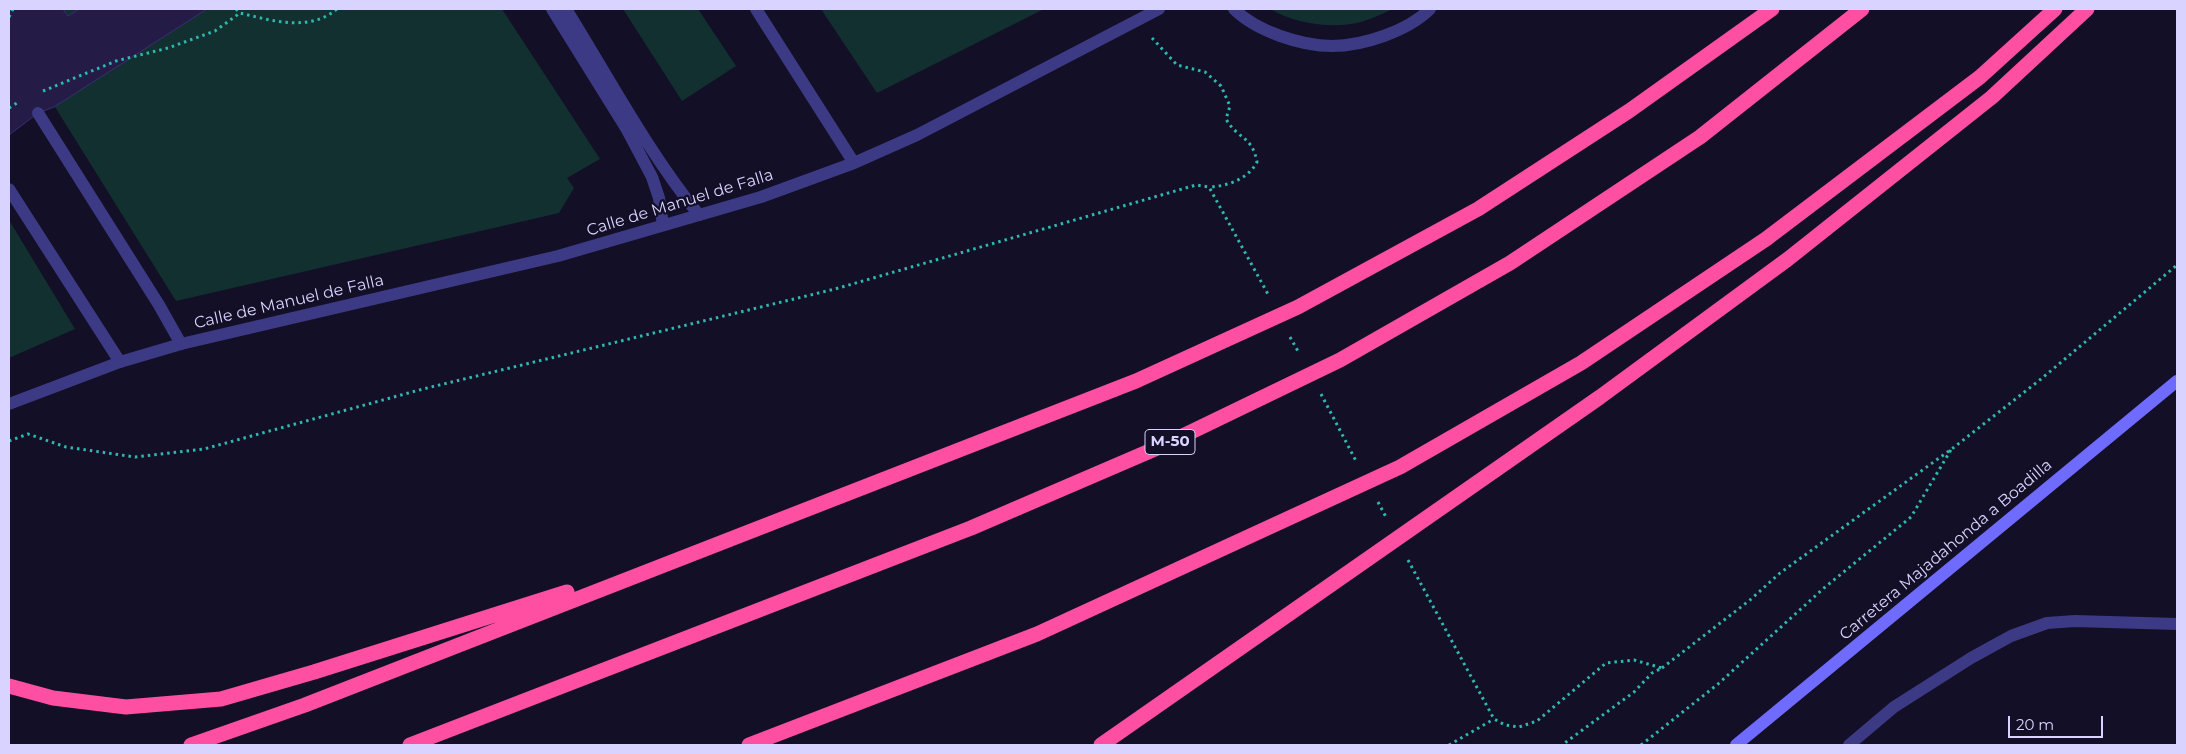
<!DOCTYPE html>
<html>
<head>
<meta charset="utf-8">
<style>
  body { margin:0 }
  #map { position:relative; width:2186px; height:754px; overflow:hidden; background:#130f26; font-family:Montserrat,sans-serif }
  canvas { display:block }
  .frame { position:absolute; inset:0; border:10px solid #d9d4ff; pointer-events:none }
  .scale { position:absolute; left:2008px; top:716px; width:95px; height:22px; box-sizing:border-box; border:2px solid #d9d4ff; border-top:0; padding-left:6px; font-size:15px; line-height:18px; white-space:nowrap; color:#d9d4ff; -webkit-text-stroke:4px #130f26; paint-order:stroke }
</style>
</head>
<body>
<div id="map">
<canvas width="2186" height="754"></canvas>
<div class="frame"></div>
<div class="scale">20 m</div>
</div>
<script>
const c = document.querySelector('canvas').getContext('2d');
c.lineJoin = 'round';
function fillPath(path, color) {
  c.fillStyle = color;
  c.fill(path, 'evenodd');
}
function trace(path, color, width, dash) {
  c.strokeStyle = color;
  c.lineWidth = width;
  c.lineCap = dash ? 'butt' : 'round';
  c.setLineDash(dash || []);
  c.stroke(path);
}
function write(font, color, halo, rows, align = 'center') {
  c.font = font + ' Montserrat,sans-serif';
  c.lineWidth = 4.5;
  c.setLineDash([]);
  c.textBaseline = 'middle';
  c.strokeStyle = halo;
  c.fillStyle = color;
  for (const [text, x, y, turn = 0] of rows) {
    c.save();
    c.translate(x, y);
    c.rotate((+turn || 0) * Math.PI / 180);
    c.textAlign = isNaN(turn) ? turn : align;
    if (halo) c.strokeText(text, 0, 0);
    c.fillText(text, 0, 0);
    c.restore();
  }
}
fillPath(new Path2D(`
  M9,9H502L600,159L567,178L574,188L559,213L176,301L55,107L38,113L9,135Z
  M623,9H698L736,66L682,101Z
  M821,9H1044L877,93Z
  M1270,9H1393C1383,13 1374,18 1364,21C1335,30 1295,24 1270,9Z
  M9,220L75,329L9,358Z`), '#12302f');
const building = new Path2D(`
  M9,9H63L68,16L79,9H207L54,107L38,113L9,135Z`);
fillPath(building, '#241b47');
trace(building, '#3b2d73', 1);
trace(new Path2D(`
  M236,9L240,13C273,21 309,32 337,9
  M9,17L13,9
  M1152,38L1177,65L1205,72L1221,86L1230,106L1226,119C1238,140 1252,135 1257,162C1248,179 1228,186 1210,187
  M43,91L116,61L168,48L215,31L240,13
  M9,108L17,103
  M1290,337L1299,353
  M1321,394L1356,461
  M9,441L28,434L66,447L135,457L204,449L423,389L835,289L1196,185L1209,187L1269,296
  M1378,502L1386,517
  M1408,560L1494,719L1505,725L1519,727L1537,721L1606,663L1634,660L1662,668L1652,673L1634,692L1562,745
  M1662,668L1750,600L1780,573L1953,448L2041,379L2177,265
  M1449,745L1494,719
  M1641,745L1718,684L1824,588L1911,517L1952,448`), '#2fb8b0', 3, [2.5, 4]);
trace(new Path2D(`
  M552,9L626,128L652,177L659,198L663,225
  M566,9C609,78 648,152 699,215
  M38,113L159,305L181,344
  M9,189L120,362
  M1849,745L1894,707L1971,658L2011,636L2047,623L2075,621L2177,624`), '#3d3a85', 12);
trace(new Path2D(`
  M756,9L854,163
  M1234,9C1256,31 1301,46 1332,46C1363,46 1408,31 1430,9
  M9,404L120,362L181,344L558,256L761,197L854,163L917,135L1159,9`), '#3d3a85', 12);
trace(new Path2D(`
  M1736,745L2177,381`), '#6f6bff', 12);
trace(new Path2D(`
  M9,686L53,698L126,707L221,699L314,672L567,592
  M191,745L305,705L1136,381L1298,307L1478,209L1629,111L1772,9
  M410,745L971,528L1164,445L1340,360L1510,263L1700,137L1862,9
  M749,745L1037,634L1400,467L1581,363L1766,239L1980,77L2055,9
  M1101,745L1600,397L1788,259L1992,97L2087,9`), '#ff4fa3', 15);
for (const [x, y, w] of [
  [1170,442,50]
]) {
  const box = new Path2D();
  box.roundRect(x - w / 2, y - 12.5, w, 25, 4);
  c.fillStyle = '#130f26';
  c.fill(box);
  trace(box, '#d9d4ff', 1);
}
write('bold 15px', '#d9d4ff', null, [
  ["M-50",1170,442]
]);
write('16px', '#d9d4ff', '#130f26', [
  ["Calle de Manuel de Falla",680,203,-17],
  ["Calle de Manuel de Falla",289,302,-13],
  ["Carretera Majadahonda a Boadilla",1946,550,-40]
]);
</script>
</body>
</html>
